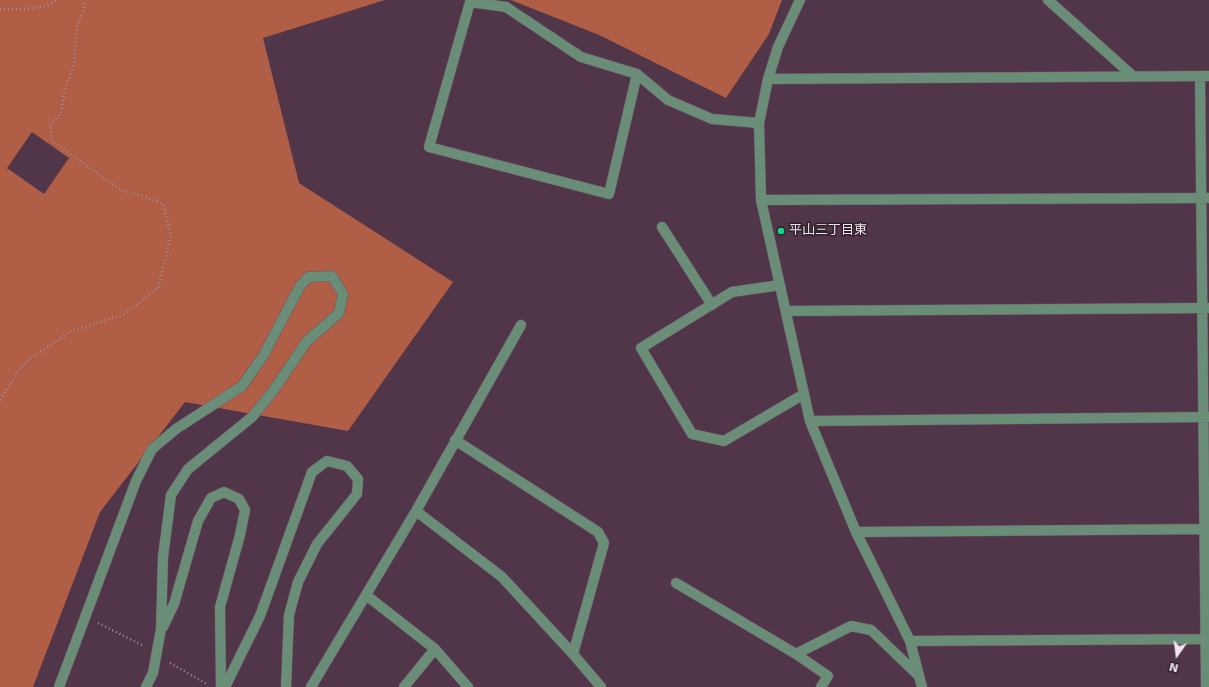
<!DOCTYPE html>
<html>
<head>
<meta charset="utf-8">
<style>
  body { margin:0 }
  #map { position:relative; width:1209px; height:687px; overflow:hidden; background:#513549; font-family:"DejaVu Sans",sans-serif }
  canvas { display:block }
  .north { position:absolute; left:1157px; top:635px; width:40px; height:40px; -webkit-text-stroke:3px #2e222b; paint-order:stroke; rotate:194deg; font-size:11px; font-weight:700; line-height:16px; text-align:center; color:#f5e3ef }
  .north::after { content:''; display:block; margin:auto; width:14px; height:18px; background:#f5e3ef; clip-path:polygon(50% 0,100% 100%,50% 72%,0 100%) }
</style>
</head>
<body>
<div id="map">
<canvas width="1209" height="687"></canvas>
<div class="north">N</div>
</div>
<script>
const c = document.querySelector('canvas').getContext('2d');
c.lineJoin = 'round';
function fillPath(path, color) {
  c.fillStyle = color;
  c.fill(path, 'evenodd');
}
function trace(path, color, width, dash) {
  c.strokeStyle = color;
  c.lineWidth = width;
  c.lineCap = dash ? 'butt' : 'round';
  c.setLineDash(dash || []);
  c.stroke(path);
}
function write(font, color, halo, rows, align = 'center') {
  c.font = font + ' "DejaVu Sans","Noto Sans JP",sans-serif';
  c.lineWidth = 3;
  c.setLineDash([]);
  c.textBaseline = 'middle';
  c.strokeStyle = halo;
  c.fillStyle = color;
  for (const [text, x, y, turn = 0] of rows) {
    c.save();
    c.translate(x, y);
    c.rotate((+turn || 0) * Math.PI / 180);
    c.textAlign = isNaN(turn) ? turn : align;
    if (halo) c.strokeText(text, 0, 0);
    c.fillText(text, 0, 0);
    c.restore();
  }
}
fillPath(new Path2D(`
  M0,0H385L263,38L299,183L453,282L348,431L185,402L100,512L33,687H0ZM32,132L69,158L44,194L7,168Z
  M511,0H782L769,34L726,98L599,35Z`), '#b05e45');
const minor = new Path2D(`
  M800,0L778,47L768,79L759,123L761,200L810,421L856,532L910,641L922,687
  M1048,0L1133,76
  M637,74L609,194L429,147L470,2L506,7L581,57L637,74L668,100L712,119L759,123
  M1200,76L1206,687
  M768,79L1209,76
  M761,200L1209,198
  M662,227L712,305
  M780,285L732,292L641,348L692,434L724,441L804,394
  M786,311L1209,308
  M810,421L1209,417
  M455,440L598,532L604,543L573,654
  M416,511L502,577L573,654L601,687
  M856,532L1209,529
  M676,583L796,654L828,676L821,687
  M366,595L435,649L468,687
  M163,627L174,604L198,521L211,498L224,492L239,499L245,510L240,535L220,607L221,687
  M910,641L1209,639
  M796,654L851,626L871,630L919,676
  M59,687L136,481L152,449L176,429L242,386L263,356L300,286L308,277L332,276L343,294L339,313L307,341L273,391L252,417L188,469L171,495L163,557L161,629L153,673L146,687
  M225,687L260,616L312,472L327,461L347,466L358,479L357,494L317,544L298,582L289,615L286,687
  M311,687L416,511L521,325
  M404,687L435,649`);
trace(minor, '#6f5467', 11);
trace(new Path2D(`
  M0,9C19,10 41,10 58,0
  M0,400L23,364L71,331L125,314L158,288L171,236L163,204L140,195L122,191L52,141L50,125L61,113L64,92L74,64L77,28L84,8V0
  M98,623L144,646
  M170,663L207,684`), '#a38c9c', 2.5, [1, 3]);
trace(minor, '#698d77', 10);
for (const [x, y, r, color] of [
  [781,231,4,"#15d989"]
]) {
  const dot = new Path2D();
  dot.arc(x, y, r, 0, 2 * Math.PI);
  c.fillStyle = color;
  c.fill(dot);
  trace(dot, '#2e222b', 1.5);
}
write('13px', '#f5e3ef', '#2e222b', [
  ["平山三丁目東",789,231]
], 'left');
</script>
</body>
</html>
